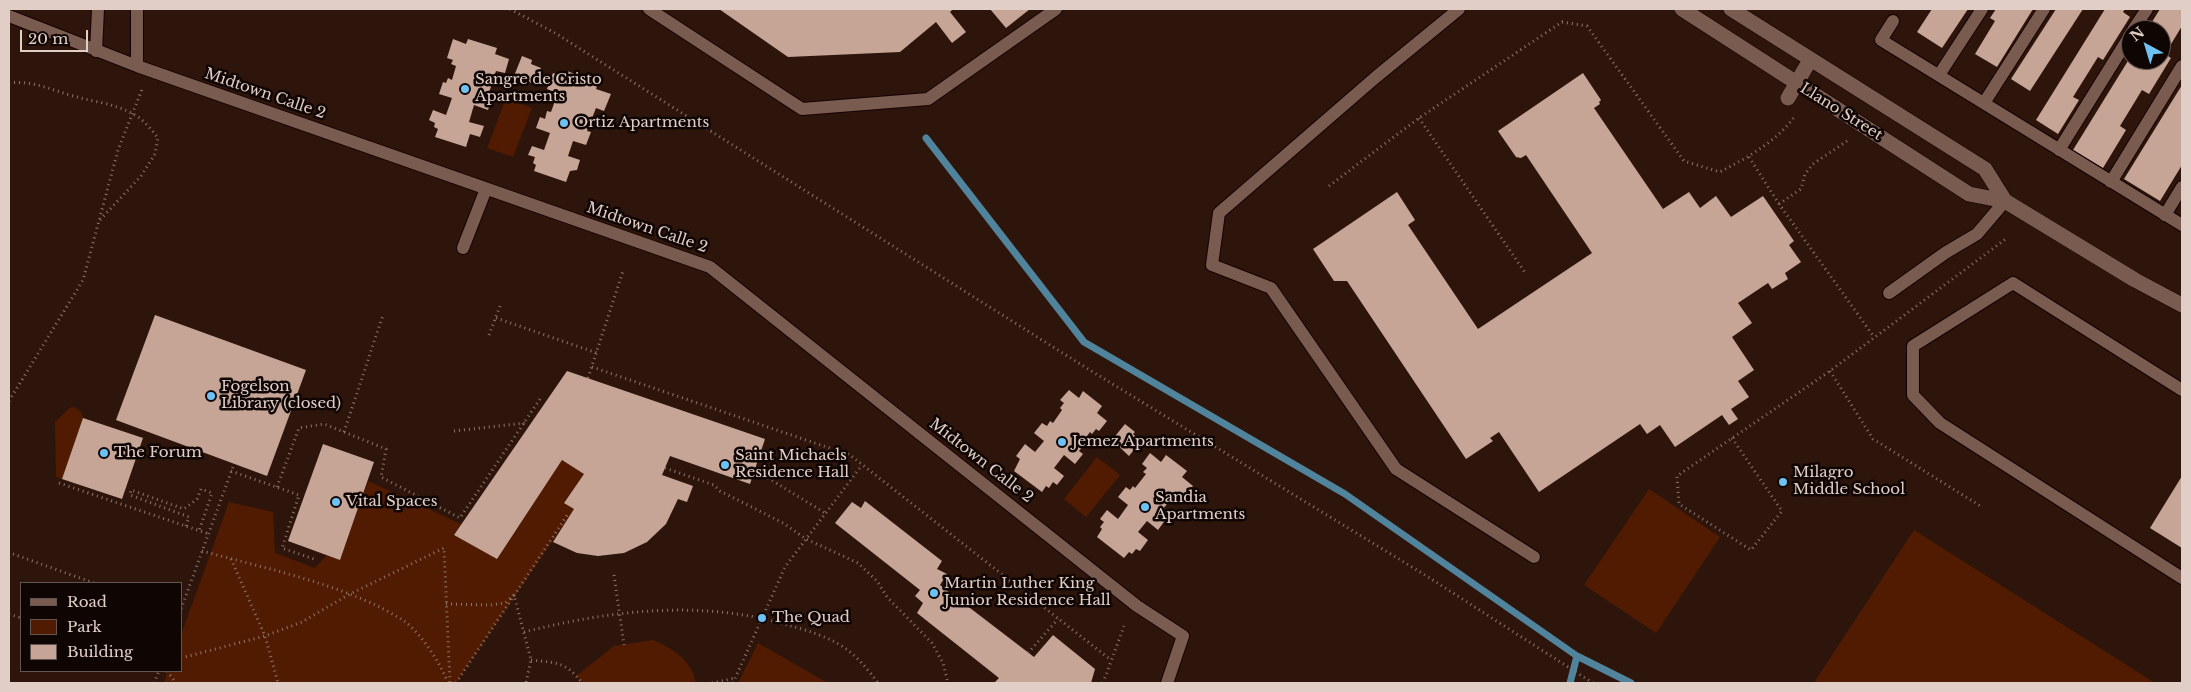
<!DOCTYPE html>
<html>
<head>
<meta charset="utf-8">
<style>
  body { margin:0 }
  #map { position:relative; width:2191px; height:692px; overflow:hidden; background:#2e150b; font-family:"Libre Baskerville",serif }
  canvas { display:block }
  .frame { position:absolute; inset:0; border:10px solid #e0cec7; pointer-events:none }
  .legend { position:absolute; left:20px; top:582px; width:162px; height:90px; box-sizing:border-box; background:#0f0503; border:1px solid #635551; margin:0; padding:6px 9px; list-style:none; font-size:15px; color:#e0cec7 }
  .legend li { display:flex; align-items:center; gap:10px; height:25px }
  .legend b { width:25px; border:1px solid #635551 }
  .north { position:absolute; left:2121px; top:20px; width:50px; height:50px; box-sizing:border-box; background:#0f0503; border:1px solid #635551; border-radius:50%; rotate:321deg; font-size:14px; font-weight:700; line-height:20px; text-align:center; color:#e0cec7 }
  .north::after { content:''; display:block; margin:auto; width:18px; height:22px; background:#6ec2f3; clip-path:polygon(50% 0,100% 100%,50% 72%,0 100%) }
  .scale { position:absolute; left:20px; top:30px; width:68px; height:22px; box-sizing:border-box; border:2px solid #e0cec7; border-top:0; padding-left:6px; font-size:15px; line-height:18px; white-space:nowrap; color:#e0cec7; -webkit-text-stroke:4px #0f0503; paint-order:stroke }
</style>
</head>
<body>
<div id="map">
<canvas width="2191" height="692"></canvas>
<div class="frame"></div>
<ul class="legend">
<li><b style="height:6px;background:#795b4f"></b>Road</li>
<li><b style="height:14px;background:#501b01"></b>Park</li>
<li><b style="height:14px;background:#c6a597"></b>Building</li>
</ul>
<div class="north">N</div>
<div class="scale">20 m</div>
</div>
<script>
const c = document.querySelector('canvas').getContext('2d');
c.lineJoin = 'round';
function fillPath(path, color) {
  c.fillStyle = color;
  c.fill(path, 'evenodd');
}
function trace(path, color, width, dash) {
  c.strokeStyle = color;
  c.lineWidth = width;
  c.lineCap = dash ? 'butt' : 'round';
  c.setLineDash(dash || []);
  c.stroke(path);
}
function write(font, color, halo, rows, align = 'center') {
  c.font = font + ' "Libre Baskerville",serif';
  c.lineWidth = 5;
  c.setLineDash([]);
  c.textBaseline = 'middle';
  c.strokeStyle = halo;
  c.fillStyle = color;
  for (const [text, x, y, turn = 0] of rows) {
    c.save();
    c.translate(x, y);
    c.rotate((+turn || 0) * Math.PI / 180);
    c.textAlign = isNaN(turn) ? turn : align;
    if (halo) c.strokeText(text, 0, 0);
    c.fillText(text, 0, 0);
    c.restore();
  }
}
fillPath(new Path2D(`
  M506,98L532,108L513,157L487,148Z
  M71,407H74L81,412L83,418L62,479L56,477L55,422Z
  M1097,457L1120,475L1086,517L1064,499Z
  M562,460L584,474L564,502L574,509L456,683H164L168,671H181V635L229,502L273,512L275,553L315,568L327,555L340,559L368,481L461,524L454,535L497,559Z
  M1649,489L1720,537L1656,633L1584,585Z
  M1914,530L2155,683H1818L1815,681Z
  M653,640C673,649 692,660 696,683H582L576,676L614,646Z
  M758,643L828,683H738Z`), '#501b01');
trace(new Path2D(`
  M926,138L1084,342L1345,494L1577,656L1570,683
  M1577,656L1631,683`), '#50839c', 7);
fillPath(new Path2D(`
  M719,9H953L950,12L966,32L952,43L936,22L900,52L788,57Z
  M990,9H1030L1006,28Z
  M1932,9H1968L1942,48L1917,32Z
  M1996,9H2033L1997,67L1975,54L1995,21L1990,18Z
  M2056,9H2083L2030,91L2011,79Z
  M2105,9H2125L2123,12L2130,17L2103,60L2098,57L2073,97L2079,100L2058,134L2036,120Z
  M2160,9H2182V26L2165,54L2171,58L2149,94L2142,90L2120,126L2126,130L2103,168L2073,150L2131,56V60H2161V30H2147Z
  M453,39L466,44L468,39L497,48L495,54L509,59L505,73L496,71L487,99L491,100L488,110L474,105L469,122L484,126L480,137L470,134L466,147L435,137L438,129L434,127L435,123L429,120L433,110L446,115L452,98L439,94L443,82L446,83L448,78L452,80L456,66L451,64L453,60L447,58Z
  M522,56L532,60L531,64L541,68L539,74L543,75L539,86L514,76Z
  M567,71L598,83L596,89L611,94L604,111L596,108L587,131L591,132L586,145L573,141L568,156L580,160L577,170L570,171L566,182L534,171L536,165L533,163L535,157L528,155L532,146L544,150L550,133L536,128L540,117L545,119L547,111L551,112L556,98L552,97L554,92L547,89L553,73L564,77Z
  M1583,73L1601,100L1599,102L1600,104L1594,108L1663,209L1689,192L1700,208L1716,196L1731,217L1763,196L1794,241L1789,245L1801,262L1785,273L1788,279L1772,289L1768,283L1738,303L1752,323L1732,337L1754,370L1738,381L1749,397L1731,409L1738,419L1729,425L1722,415L1675,447L1660,425L1647,434L1640,424L1539,492L1499,432L1490,438L1493,441L1466,459L1347,281H1334L1313,249L1397,192L1415,220L1408,225L1478,329L1592,253L1526,155L1521,158L1516,157L1498,131Z
  M2182,85V165L2160,201L2124,179Z
  M155,315L306,370L267,476L116,420Z
  M567,371L765,439L750,484L670,456L662,475L693,486L687,502L678,499L666,524L647,542L624,553L598,556L577,553L553,542L574,509L564,503L584,474L562,460L497,559L454,535Z
  M1069,390L1079,398L1083,391L1102,406L1097,413L1107,421L1099,431L1096,429L1092,434L1090,432L1081,444L1083,446L1079,451L1083,454L1075,464L1064,455L1054,468L1064,476L1057,485L1053,482L1049,488L1046,486L1042,492L1014,471L1020,459L1016,456L1025,444L1035,452L1044,441L1034,433L1042,423L1047,426L1050,421L1053,423L1062,410L1060,408L1064,403L1060,400Z
  M83,418L143,438L122,499L62,479Z
  M1125,424L1135,432L1133,434L1139,440L1136,445L1137,446L1129,456L1112,440Z
  M323,444L374,462L340,560L288,541Z
  M1150,453L1161,462L1166,455L1187,471L1182,477L1193,486L1183,498L1179,494L1176,499L1173,497L1162,510L1164,511L1161,516L1166,519L1158,530L1147,521L1138,532L1148,540L1140,551L1136,549L1132,554L1129,552L1124,558L1097,537L1102,529L1100,527L1104,522L1100,519L1107,510L1118,519L1128,505L1118,497L1126,487L1130,490L1133,486L1135,488L1146,474L1143,472L1147,468L1142,464Z
  M2182,476V548L2150,528Z
  M865,501L942,561L937,569L947,574L940,585L1034,657L1053,635L1095,669L1091,683H994L999,678L917,613L923,603L915,596L920,590L835,523L852,502L861,508Z`), '#c6a597');
const lane = new Path2D(`
  M137,9V66
  M649,9L802,109L928,99L1056,9
  M1459,9L1376,77L1219,213L1212,265L1271,288L1396,469L1534,557
  M9,16L137,66L710,267L1137,606L1183,636L1167,683
  M1893,21L1881,40L2182,225
  M2133,30L2147,9
  M96,51L98,9
  M1939,75L1982,9
  M1984,103L2044,9
  M2059,150L2131,34
  M2111,182L2182,66
  M2165,215L2182,187
  M463,248L486,189
  M1889,293L1945,253L1977,234L2005,201
  M2182,390L2013,283L1913,346V395L1940,423L2182,578`);
const secondary = new Path2D(`
  M1682,9L1969,194L2005,201L2135,280L2182,305
  M1731,9L1985,169L2005,201
  M1788,98L1810,60`);
trace(lane, '#150200', 14);
trace(secondary, '#150200', 16);
trace(new Path2D(`
  M510,9L555,33L1088,369L1425,575L1593,683
  M9,83C34,80 53,91 77,97C95,102 116,104 133,114C143,119 151,129 158,138L155,154L141,176L100,220
  M1419,118L1526,274
  M1749,157L1779,204L1874,337
  M1329,186L1419,118L1562,22L1587,26L1684,161L1720,172C1748,157 1776,142 1795,116
  M1779,204L1801,189L1805,174L1813,164L1850,139
  M496,318L597,353
  M489,335L500,306
  M592,367L850,455L1111,660
  M1830,371L1873,439L1982,507
  M588,378L623,271
  M9,401L83,280L118,150L143,87
  M454,431L525,423
  M344,432L383,315
  M1732,438L1782,511L1751,550L1679,504L1677,476L1830,371L2007,238
  M665,468L714,485L720,491L783,523L806,539L858,563L877,581L887,597L932,643L943,663L948,683
  M755,470L825,513
  M231,471L299,495L282,548L314,559
  M59,483L209,534
  M277,487L299,428L324,424L386,449L381,477L460,518L542,396
  M186,526L189,517L130,495L131,490L184,509L197,499L201,489L212,493L199,531
  M202,551C264,568 351,586 404,621C421,633 441,664 448,683
  M13,554L94,583
  M231,559L265,636L278,683
  M614,575L624,645
  M446,604L490,605L505,603L514,595L531,660L526,683
  M181,609L234,464
  M9,614L21,618
  M524,632C612,610 703,599 791,626C810,631 835,639 850,652C861,661 870,672 878,683
  M1028,653L1058,619
  M181,658L265,636L302,622L348,595L444,548L450,683
  M531,660C557,663 565,661 582,683
  M167,671L176,683
  M154,683L159,671
  M456,683L568,514
  M712,683L735,678
  M733,683L785,567L862,465
  M1103,683L1124,626`), '#8c766e', 3, [1, 4]);
trace(lane, '#795b4f', 12);
trace(secondary, '#795b4f', 15);
for (const [x, y, r, color] of [
  [465,89,5,"#6ec2f3"],
  [564,123,5,"#6ec2f3"],
  [211,396,5,"#6ec2f3"],
  [1062,442,5,"#6ec2f3"],
  [104,453,5,"#6ec2f3"],
  [725,465,5,"#6ec2f3"],
  [1783,482,5,"#6ec2f3"],
  [336,502,5,"#6ec2f3"],
  [1145,507,5,"#6ec2f3"],
  [934,593,5,"#6ec2f3"],
  [762,618,5,"#6ec2f3"]
]) {
  const dot = new Path2D();
  dot.arc(x, y, r, 0, 2 * Math.PI);
  c.fillStyle = color;
  c.fill(dot);
  trace(dot, '#0f0503', 2);
}
write('15px', '#e0cec7', '#0f0503', [
  ["Sangre de Cristo",475,80],
  ["Apartments",475,97],
  ["Ortiz Apartments",574,123],
  ["Fogelson",221,387],
  ["Library (closed)",221,404],
  ["Jemez Apartments",1072,442],
  ["The Forum",114,453],
  ["Saint Michaels",735,456],
  ["Residence Hall",735,473],
  ["Milagro",1793,473],
  ["Middle School",1793,490],
  ["Sandia",1155,498],
  ["Apartments",1155,515],
  ["Vital Spaces",346,502],
  ["Martin Luther King",944,584],
  ["Junior Residence Hall",944,601],
  ["The Quad",772,618]
], 'left');
write('15px', '#e0cec7', '#0f0503', [
  ["Midtown Calle 2",265,94,19],
  ["Llano Street",1841,112,32],
  ["Midtown Calle 2",647,228,19],
  ["Midtown Calle 2",981,461,38]
]);
</script>
</body>
</html>
